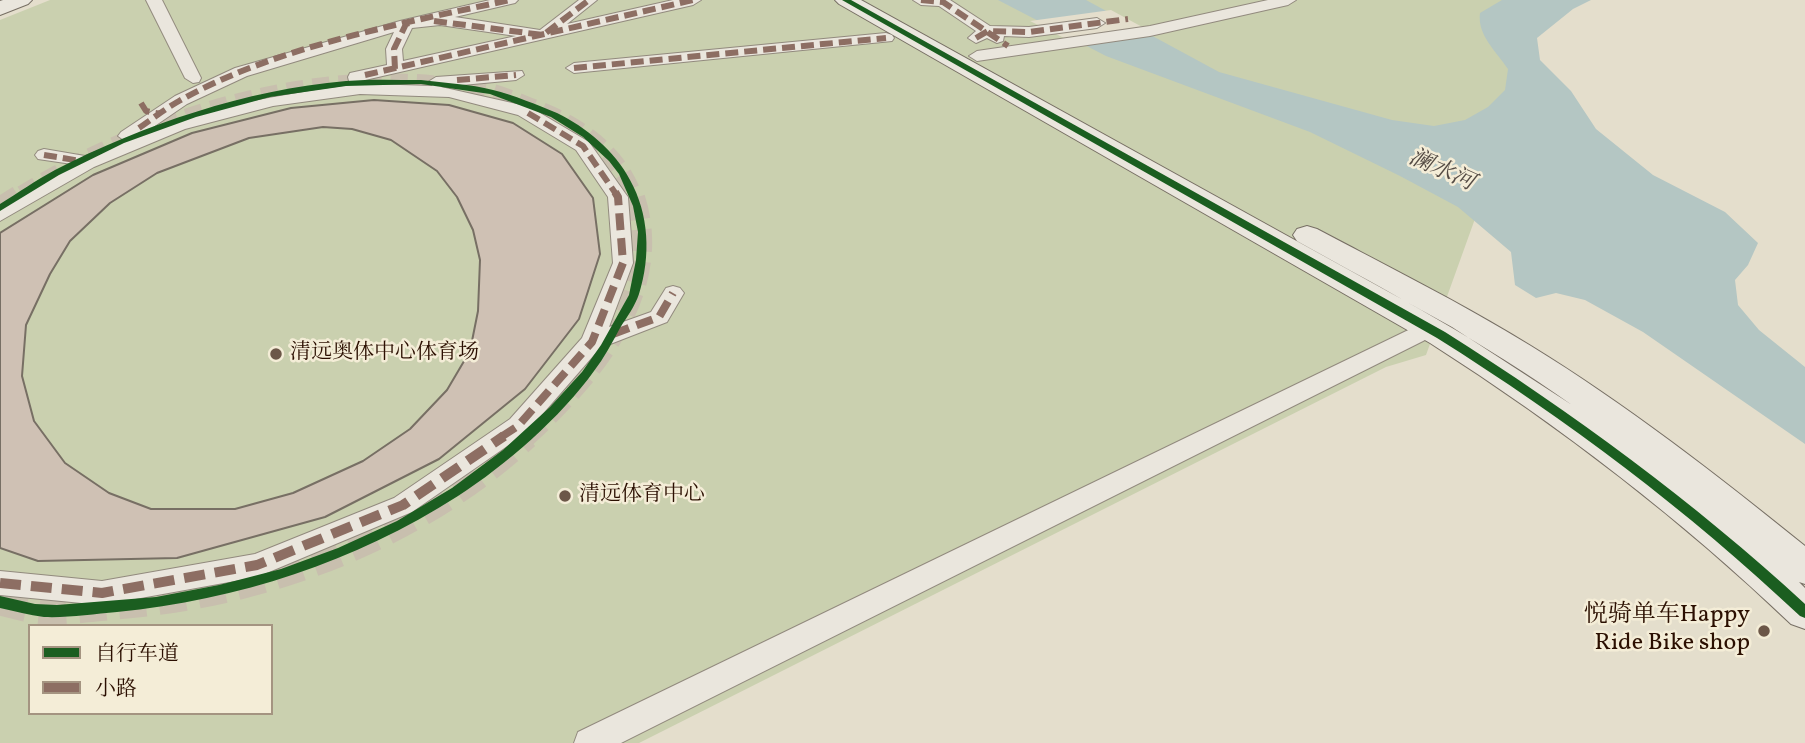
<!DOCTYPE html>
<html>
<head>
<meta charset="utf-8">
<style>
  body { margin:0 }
  #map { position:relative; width:1805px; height:743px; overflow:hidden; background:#e4decc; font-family:Vollkorn,"Noto Serif SC",serif }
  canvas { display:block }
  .legend { position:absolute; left:28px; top:624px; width:245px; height:91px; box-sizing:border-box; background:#f4edd7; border:2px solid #a49481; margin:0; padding:9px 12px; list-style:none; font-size:21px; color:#2b0f01 }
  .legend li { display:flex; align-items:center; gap:14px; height:35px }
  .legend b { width:35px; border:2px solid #a49481 }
</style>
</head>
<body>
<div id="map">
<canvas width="1805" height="743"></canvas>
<ul class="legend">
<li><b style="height:9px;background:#1b5e20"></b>自行车道</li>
<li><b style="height:9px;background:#8d6e63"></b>小路</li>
</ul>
</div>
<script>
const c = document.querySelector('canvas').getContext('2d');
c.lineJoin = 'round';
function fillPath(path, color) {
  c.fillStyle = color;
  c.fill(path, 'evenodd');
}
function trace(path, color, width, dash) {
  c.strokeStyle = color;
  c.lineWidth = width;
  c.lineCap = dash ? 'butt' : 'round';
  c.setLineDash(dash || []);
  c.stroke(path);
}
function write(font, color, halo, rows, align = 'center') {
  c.font = font + ' Vollkorn,"Noto Serif SC",serif';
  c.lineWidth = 5;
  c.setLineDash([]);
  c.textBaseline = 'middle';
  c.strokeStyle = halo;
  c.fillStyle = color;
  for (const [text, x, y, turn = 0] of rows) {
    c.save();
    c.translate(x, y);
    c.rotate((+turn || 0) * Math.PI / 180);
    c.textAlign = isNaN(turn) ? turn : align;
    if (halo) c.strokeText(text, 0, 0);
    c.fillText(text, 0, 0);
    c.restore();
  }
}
fillPath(new Path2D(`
  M50,0H1557L1534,14L1526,77L1426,355L1386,367L639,743H0V20ZM30,626H271V713H30Z`), '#cad0af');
fillPath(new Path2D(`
  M998,0H1086L1219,72L1392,120L1434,126L1465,120L1488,107L1505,90L1508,69C1496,51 1477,35 1480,13L1502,0H1591L1573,9L1537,38L1540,60L1571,91L1596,129L1653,175L1725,212L1758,243L1748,265L1735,280L1738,305L1759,330L1805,367V444L1643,332L1585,300L1556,293L1536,298L1515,285L1511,252L1458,207L1400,176L1310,132L1106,56Z`), '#b4c6c3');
fillPath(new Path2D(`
  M1111,10L1157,35L1078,45L1030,21Z`), '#e4decc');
const building = new Path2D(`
  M374,100L449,105L513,123L562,154L593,198L600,254L579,319L525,389L439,459L325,517L177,558L38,561L0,548V233L93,175L192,133L291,108ZM323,127L352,129L391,140L437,171L457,197L473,230L480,260L478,311L470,351L447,390L410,429L363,461L293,493L235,509H151L109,493L65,463L34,421L22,376L26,325L50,274L70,241L110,203L157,173L249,138Z`);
fillPath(building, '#cfc1b4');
trace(building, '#776f64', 2);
trace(new Path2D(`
  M22,194C143,119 308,66 451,86C464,88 479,88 492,92C506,96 519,102 532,107C574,122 617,150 633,194`), '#c8bfae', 17, [17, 9]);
trace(new Path2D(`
  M0,208L25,192
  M525,437C591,376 668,289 632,192`), '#c8bfae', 22, [22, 10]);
trace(new Path2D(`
  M0,602C15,605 31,611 47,611C73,612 100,607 127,605C271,592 419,535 526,436`), '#c8bfae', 27, [27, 13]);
const street = new Path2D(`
  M146,0H162L201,78L199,82L193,83L185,78Z
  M490,0H518L515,3L455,17L540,30L579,0H597L567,24L673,0H701L693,5L365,80L367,84L433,86L428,82L436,77L522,71L524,75L516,80L441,87L530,107L589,142L625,193L628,197L633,263L609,327L651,312L666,288L673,286L680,288L684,293L667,322L600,348L526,433L412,512L257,577L102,605L0,595V571L102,581L255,554L394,498L510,419L582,338L613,263L608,197L576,150L518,115L449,97L360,94L273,106L185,129L94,167L0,221V207L72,164L38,159L35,155L38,151L44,149L85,156L125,141L118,136L121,132L175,96L235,68L400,21ZM440,25L516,36L403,61L402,49L412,28ZM394,32L386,49L387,65L350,73L348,77L350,85C280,95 209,106 143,134L187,104L247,76Z
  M913,0H950L990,26L1029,27L1097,18L1105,23L1097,28L1029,37L1004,36L1003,41L997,43L987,38L976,43L968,38L976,31L939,6L921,5Z
  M1268,0H1296L1288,5L1150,36L977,61L969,56L977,51L1150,26Z
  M886,33L892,35L894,38L892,41L574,73L566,68L574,63Z
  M1429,320L1437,322L1440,328L1437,334L621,743H574L578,732Z`);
const secondary = new Path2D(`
  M3,0H32L28,4L0,15V1Z
  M835,0H861L1452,327L1572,405C1485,343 1391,293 1297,241L1293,235L1297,229L1307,226L1317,229C1389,267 1461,303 1531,346C1627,405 1717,475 1805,546V584L1799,582L1805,588V629L1791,624C1680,518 1560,426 1430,343L839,4Z`);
trace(street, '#928a7e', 2);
trace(secondary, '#776f64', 2);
fillPath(street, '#eae6dd');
fillPath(secondary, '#eae6dd');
trace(new Path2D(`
  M921,0L943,2L1008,46
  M434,21L543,35L589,0
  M976,38L988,31L1029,32L1128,19
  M574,68L886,38
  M395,69L394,49L406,24L410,23
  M365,75L693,0
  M457,80L516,75
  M141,103L146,111L160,114
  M528,113L583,146L616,194
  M139,128C152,119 165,109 179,101C274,47 403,23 510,0
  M44,155L81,161`), '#8d6e63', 6, [13, 6]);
trace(new Path2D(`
  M613,334L659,317L673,293
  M501,437L518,426L592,342L623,263L618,197L615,192`), '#8d6e63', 8, [17, 8]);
trace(new Path2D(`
  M0,583L102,593L257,565L403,505L504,436`), '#8d6e63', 10, [21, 10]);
fillPath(new Path2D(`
  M842,0H851L1445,332C1573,413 1693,501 1805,604V618L1800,616C1686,509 1569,421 1437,338Z
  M421,80C445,83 470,84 493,90C513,95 538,105 557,113C586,127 615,151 630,180C649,214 651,256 639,294C635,306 627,317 620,328C612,343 604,358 594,371C561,417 506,465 458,496C355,562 238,600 117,612C93,614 68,618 44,617C29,615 15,611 0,608V596L35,604L57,605L156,597L219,585L281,569L338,548L397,521L452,488L503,450L550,407L582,372L601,345L629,295L636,260L638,232L633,206L619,174L609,161L583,137L551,117L490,94L421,84L346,86L270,97L196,117L124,143L59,175L0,211V204C18,193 36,180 55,170C145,124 245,90 346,81C371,79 396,80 421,80Z`), '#1b5e20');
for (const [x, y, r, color] of [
  [276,354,7,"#6c5748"],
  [565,496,7,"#6c5748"],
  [1764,631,7,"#6c5748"]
]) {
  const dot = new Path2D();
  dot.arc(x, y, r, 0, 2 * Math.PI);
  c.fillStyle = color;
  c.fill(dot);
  trace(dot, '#f4edd7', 2.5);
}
write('21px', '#2b0f01', '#f4edd7', [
  ["清远奥体中心体育场",290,354],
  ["清远体育中心",579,496]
], 'left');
write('italic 23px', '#544b44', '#f4edd7', [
  ["澜水河",1441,172,24]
]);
write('24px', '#2b0f01', '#f4edd7', [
  ["悦骑单车Happy",1750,617],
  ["Ride Bike shop",1750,645]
], 'right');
</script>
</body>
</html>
